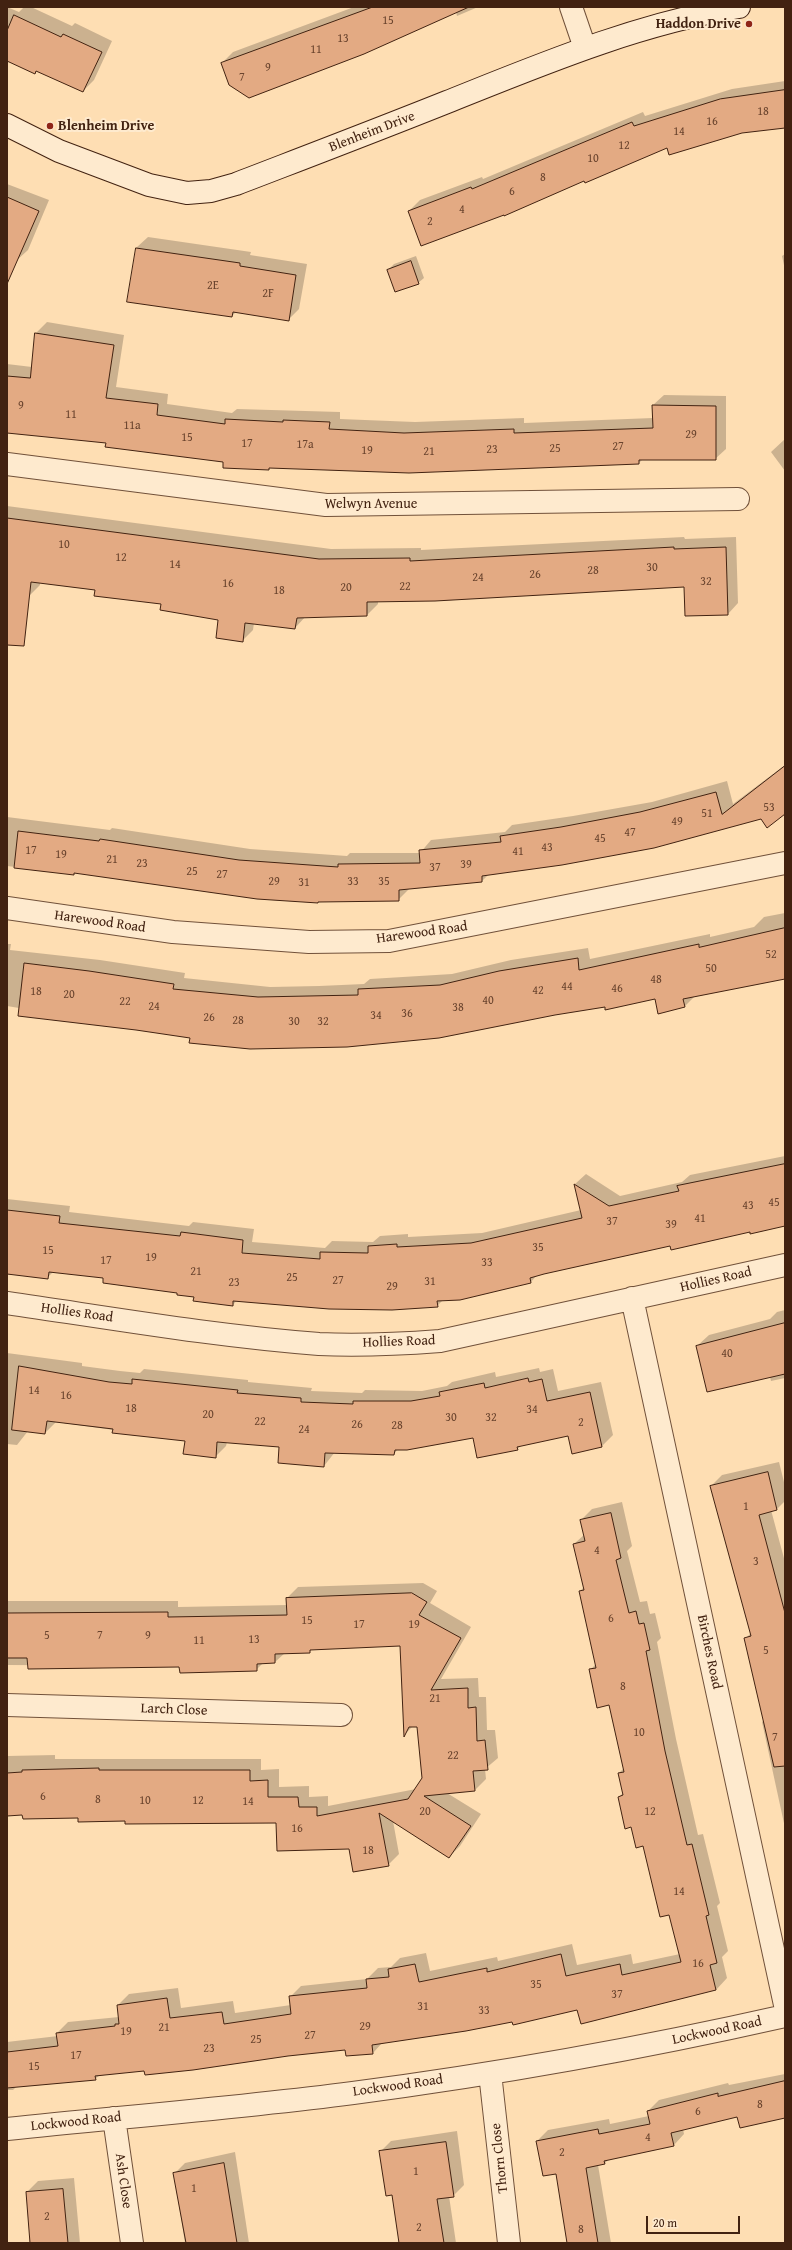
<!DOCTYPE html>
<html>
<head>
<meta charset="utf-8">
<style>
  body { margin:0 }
  #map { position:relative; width:792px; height:2250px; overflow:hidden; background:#fedeb3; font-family:"Gentium Book Plus",serif }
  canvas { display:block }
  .frame { position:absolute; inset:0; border:8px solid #422211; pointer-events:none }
  .scale { position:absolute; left:646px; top:2216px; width:94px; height:18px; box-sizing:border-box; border:2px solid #422211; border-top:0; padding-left:5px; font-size:12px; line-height:14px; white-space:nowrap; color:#422211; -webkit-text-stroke:3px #feeace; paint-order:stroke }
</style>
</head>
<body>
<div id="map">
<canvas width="792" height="2250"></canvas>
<div class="frame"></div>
<div class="scale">20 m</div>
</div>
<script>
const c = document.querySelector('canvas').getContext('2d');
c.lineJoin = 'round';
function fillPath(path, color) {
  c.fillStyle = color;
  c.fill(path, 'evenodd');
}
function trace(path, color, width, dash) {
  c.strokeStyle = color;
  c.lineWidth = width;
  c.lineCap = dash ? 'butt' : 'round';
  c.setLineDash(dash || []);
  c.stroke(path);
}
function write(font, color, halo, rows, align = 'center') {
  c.font = font + ' "Gentium Book Plus",serif';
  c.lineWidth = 4;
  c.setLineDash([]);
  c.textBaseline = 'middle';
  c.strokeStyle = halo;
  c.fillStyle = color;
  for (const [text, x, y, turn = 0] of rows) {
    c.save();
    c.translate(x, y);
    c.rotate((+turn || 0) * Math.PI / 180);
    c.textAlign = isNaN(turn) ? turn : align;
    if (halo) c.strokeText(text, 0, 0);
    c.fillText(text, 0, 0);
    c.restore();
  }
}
fillPath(new Path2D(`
  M7,7L19,12L24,7H31L72,26L75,23L112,41L94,80L83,91L37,70L34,73L7,60Z
  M354,7H478L457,16L456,12L222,63L233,52Z
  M785,81V126L742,132L667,147L584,180L409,211L420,200L482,177L483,179L643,112L645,116L732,89Z
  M7,184L49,200L28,250L16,261L7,257Z
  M148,237L251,252L250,255L307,264L299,309L288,320L236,312L232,316L136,248Z
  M785,254V270L782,256Z
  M416,256L424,278L418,283L388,270L394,264Z
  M47,322L124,335L116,387L168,394L167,404L232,413L237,409L340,412V419L415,422L524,418V423L653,418V405L664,395L726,396V449L715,459H643L639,463L409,472L224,461L107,443L7,432V364L32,367L36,333Z
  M785,439V471L771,452Z
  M7,506L331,549L421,548V550L684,537L685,539L736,537L738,603L728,614L685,586L378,601V604L367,615L306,616L295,628L254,623L253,630L242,641L219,619L162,603L96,590L40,583V585L29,596L7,593Z
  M785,765V813L489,874L482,881L410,888L398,900L75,872L74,874L7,866V817L110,830L112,828L250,849L347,856L350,853H420L431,840L505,832L512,825L573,816L652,802L727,781L733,804Z
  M785,913V978L695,996L685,1006L659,1013L656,998L605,1006L192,1037L7,1006V944H11L10,950L100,960L185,973L184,978L270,987L319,986L364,984L370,979L452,974L511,960L588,948L590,959L710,934V937L754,927L764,917Z
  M785,1156V1224L671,1245L537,1275L531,1282L443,1300L437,1306L237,1300L233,1305L105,1277L54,1271L47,1278L7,1270V1199L70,1206L69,1212L189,1226L193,1222L254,1229L252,1242L325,1248L332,1241L373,1242L380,1236L408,1234V1237L482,1233L581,1210L575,1184L586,1174L620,1196L682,1182L690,1175Z
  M785,1310V1378L771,1381L770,1377L697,1346L709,1335L770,1319L777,1312Z
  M7,1353L82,1363V1366L120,1371L140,1373L144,1369L248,1380V1382L312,1388L311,1391L362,1393L365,1390L422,1391L447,1386L452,1382L495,1372L496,1377L539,1368L540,1372L553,1369L558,1391L601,1382L613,1435L602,1446L569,1435L522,1445L517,1449L474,1437L398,1449L394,1454L335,1452L324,1466L280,1446L227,1442L226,1446L215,1457L186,1440L56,1422L45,1433L28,1431L17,1445L7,1444Z
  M779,1462L785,1486V1501L777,1509L771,1510L785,1562V1828L762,1722L765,1719L745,1639L751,1633L711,1486L722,1475Z
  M622,1502L632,1546L627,1551L640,1602L647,1601L650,1614L655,1613L661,1638L657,1642L676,1739L698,1835L703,1834L720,1903L717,1906L728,1951L722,1957L727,1978L716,1990L578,2009L383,2042L373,2053L347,2055L346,2049L288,2055L100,2075L95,2079L16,2087L13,2090H7V2042L58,2036L57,2033L68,2022L119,2017L118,2005L129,1994L178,1988L181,2008L233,2001L235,2013L291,2005L290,1997L301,1986L367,1979L378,1968L391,1967L400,1958L426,1953L430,1971L497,1957L498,1961L572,1944L577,1965L631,1954L633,1964L680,1954L670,1914L643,1845L632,1826L619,1797L623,1793L619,1773L624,1768L610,1704L590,1670L596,1664L580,1591L585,1586L574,1544L585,1534L581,1520L592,1509Z
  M423,1583L437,1591L430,1603L471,1627L441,1679L478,1678L479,1697H486L487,1730H495L498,1758L485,1769L486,1779L475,1790L447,1793L481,1814L460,1846L449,1857L393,1821L399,1854L388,1865L350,1848L277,1822L79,1821L78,1817L23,1814L7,1815V1756L55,1755V1759H261V1770L279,1769V1787L309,1786V1797L328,1796V1806L416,1789L423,1778L418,1726H413L405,1734L401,1645L313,1648L309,1652L285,1653L275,1662L263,1663L256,1670L180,1666L7,1665V1601H178V1607L287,1605V1598L298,1587Z
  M785,2074V2117L738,2115L683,2129L684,2134L674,2145L609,2159L605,2163L598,2165L611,2243H568L557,2173L537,2141L548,2130L609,2119L610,2124L649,2116L648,2111L659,2100L728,2083L729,2085Z
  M457,2131L464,2185L453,2196H449L456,2243H400L392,2194L380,2152L391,2141Z
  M235,2152L249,2243H185L174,2174L185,2163Z
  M74,2178L80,2243H31L27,2192L38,2181Z`), '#0003');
const building = new Path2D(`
  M373,7H469L364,54L249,98L229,85L221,63Z
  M14,15L61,37L63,34L102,52L83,92L36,71L35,74L7,61V31Z
  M785,90V128L742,133L669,155L667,148L585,183L584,181L504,216V215L421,246L408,211L471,187L472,189L632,122L634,126L720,99Z
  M7,197L39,211L7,284Z
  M136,248L240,263V266L296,275L289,321L233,312L232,317L127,302Z
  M411,261L419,284L395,292L387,270Z
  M35,333L114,345L106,398L158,404L157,415L225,424V419L283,422V420L330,422L329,429L404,433L514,429V433L653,428L652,405L716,406V460H639V464L409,473L269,468V470L223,468V462L105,447L106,443L7,433V376L30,378Z
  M7,518L319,559L410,558V561L674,547V549L726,547L728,615L685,616L684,587L435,601L367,602V616L297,618L295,629L245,623L243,642L216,638L218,620L160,610L161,604L94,596L95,590L31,582L24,646L7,645Z
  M785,766V814L767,828L761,819L654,848L562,865L482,876V882L399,890V901L318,902V903L257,899L74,873V875L14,868L18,831L99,841L100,839L239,860L338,867V864L420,863L419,850L501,842L500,836L561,827L640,812L716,792L722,814Z
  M785,928V979L683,999L685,1007L658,1014L655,999L605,1010V1007L555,1015L439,1038L347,1047L250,1049L189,1043L190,1038L136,1030L18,1016L24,963L89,971L174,984L173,989L258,997L358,995V989L440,985L499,971L578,958L579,970L699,944V947Z
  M785,1164V1226L750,1234V1232L671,1250L670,1246L544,1274L530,1278L531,1283L510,1288L460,1300L437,1301L438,1307L392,1310L329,1309L233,1301V1306L193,1301L194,1297L177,1295V1293L103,1283V1278L49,1272L48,1279L7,1274V1210L60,1216L59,1223L180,1236L181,1232L243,1240L242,1253L320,1259V1252L368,1253V1246L397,1244V1247L471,1243L582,1218L574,1184L609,1206L679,1191L677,1186Z
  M785,1323V1374L707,1392L696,1346Z
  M19,1366L109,1382L132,1384V1379L238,1390L237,1393L301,1398V1402L353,1404V1401H411L440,1396L439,1392L484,1383L485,1388L528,1378L529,1382L542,1379L547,1401L590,1392L602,1447L572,1454L568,1436L517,1447L518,1450L477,1458L473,1438L407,1450H395L394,1455L325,1453L324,1467L278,1463L279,1447L217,1442L216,1458L183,1454L185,1441L112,1433L113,1429L47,1421L45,1434L12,1430Z
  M768,1472L777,1510L759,1515L785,1613V1766L774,1767L744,1638L751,1636L710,1486Z
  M611,1513L621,1558L616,1560L629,1613L636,1611L639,1624L644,1623L650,1650L646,1651L665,1751L687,1845L692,1844L709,1915L706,1916L717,1963L710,1965L716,1990L581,2024L577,2010L513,2025L512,2022L466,2031L372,2045L373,2054L346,2056L345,2050L288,2056L193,2070L145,2075L144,2071L95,2076L96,2080L7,2088V2052L58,2046L56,2033L115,2026V2024H119L117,2005L167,1998L170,2018L222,2012L224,2024L291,2014L289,1996L367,1988L366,1979L389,1977L388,1969L415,1964L419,1982L487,1968V1972L561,1954L566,1976L620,1964L622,1975L681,1962L669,1915L660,1917L643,1846L636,1848L631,1827L625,1829L618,1797L623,1795L618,1773L624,1772L609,1705L597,1708L589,1669L596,1668L579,1591L584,1590L573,1544L585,1541L580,1520Z
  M412,1593L427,1602L419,1615L461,1638L431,1690L468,1688V1708L476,1707L477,1741L485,1740L488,1770L473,1771L475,1791L424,1796L471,1826L449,1858L379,1813L389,1866L353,1872L349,1849L277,1851L276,1823L125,1824V1821L78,1822V1818L23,1819L22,1815L7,1816V1773L22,1772V1770L99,1768V1770H250V1781L268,1780V1797H298L299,1807H317V1816L408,1799L422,1778L417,1727H409L404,1737L400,1646L310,1650V1653L275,1654V1663L257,1664V1671L180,1673L179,1667L28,1669L27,1658H7V1613L168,1612V1617L287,1615L286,1598Z
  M785,2081V2118L740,2128L737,2117L671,2133L674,2146L604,2161L605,2164L586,2168L598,2243H567L556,2174L543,2176L536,2141L598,2129L599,2134L650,2124L647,2111L718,2093V2096Z
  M446,2142L454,2197L437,2199L444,2243H399L392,2195L386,2196L379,2151Z
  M224,2163L237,2243H186L173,2173Z
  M63,2189L68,2243H30L26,2192Z`);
fillPath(building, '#e3aa83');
trace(building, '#422211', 1);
const street = new Path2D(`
  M571,7L585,48
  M7,464L326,505L738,499
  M7,908L173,932L309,942L389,941L785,863
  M632,1298L785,2005
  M7,1303C111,1318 214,1336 319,1344C359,1346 400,1344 440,1341L785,1265
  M7,1705L341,1715
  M490,2073L509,2243
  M114,2118L132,2243
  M7,2129C122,2117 238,2108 353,2093C498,2074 643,2048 785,2016`);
const secondary = new Path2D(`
  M7,125L59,151L149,185L187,193L211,191L236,184C306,157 377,130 447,102C542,64 637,24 739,7`);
trace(street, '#71513a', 24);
trace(secondary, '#422211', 24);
trace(street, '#feeace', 22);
trace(secondary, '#feeace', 22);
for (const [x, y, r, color] of [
  [749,24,4,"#8f2418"],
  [50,126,4,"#8f2418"]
]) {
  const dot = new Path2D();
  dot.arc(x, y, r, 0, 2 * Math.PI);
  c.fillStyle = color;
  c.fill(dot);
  trace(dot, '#feeace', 1.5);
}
write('12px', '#6a442e', null, [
  ["15",388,21],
  ["13",343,39],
  ["11",316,50],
  ["9",268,68],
  ["7",242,78],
  ["18",763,112],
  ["16",712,122],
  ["14",679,132],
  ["12",624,146],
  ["10",593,159],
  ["8",543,178],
  ["6",512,192],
  ["4",462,210],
  ["2",430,222],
  ["2E",213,286],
  ["2F",268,294],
  ["9",21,406],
  ["11",71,415],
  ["11a",132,426],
  ["29",691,435],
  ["15",187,438],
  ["17",247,444],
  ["17a",305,445],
  ["27",618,447],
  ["25",555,449],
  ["23",492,450],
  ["19",367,451],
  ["21",429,452],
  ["10",64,545],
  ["12",121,558],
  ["14",175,565],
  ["30",652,568],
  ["28",593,571],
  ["26",535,575],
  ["24",478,578],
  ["32",706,582],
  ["16",228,584],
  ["22",405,587],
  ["20",346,588],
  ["18",279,591],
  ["53",769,808],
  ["51",707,814],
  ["49",677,822],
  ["47",630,833],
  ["45",600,839],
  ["43",547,848],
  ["17",31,851],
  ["41",518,852],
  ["19",61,855],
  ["21",112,860],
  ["23",142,864],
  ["39",466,865],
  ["37",435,868],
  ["25",192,872],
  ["27",222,875],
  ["29",274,882],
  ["33",353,882],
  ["35",384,882],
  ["31",304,883],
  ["52",771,955],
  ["50",711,969],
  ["48",656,980],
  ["44",567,987],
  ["46",617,989],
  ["42",538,991],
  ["18",36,992],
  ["20",69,995],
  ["40",488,1001],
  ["22",125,1002],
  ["24",154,1007],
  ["38",458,1008],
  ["36",407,1014],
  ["34",376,1016],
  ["26",209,1018],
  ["28",238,1021],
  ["30",294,1022],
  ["32",323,1022],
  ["45",774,1203],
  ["43",748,1206],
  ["41",700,1219],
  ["37",612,1222],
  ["39",671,1225],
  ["35",538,1248],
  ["15",48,1251],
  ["19",151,1258],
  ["17",106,1261],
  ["33",487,1263],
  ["21",196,1272],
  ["25",292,1278],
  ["27",338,1281],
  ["31",430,1282],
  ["23",234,1283],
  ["29",392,1287],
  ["40",727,1354],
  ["14",34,1391],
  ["16",66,1396],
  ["18",131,1409],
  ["34",532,1410],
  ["20",208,1415],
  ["30",451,1418],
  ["32",491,1418],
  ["22",260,1422],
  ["2",581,1423],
  ["26",357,1425],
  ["28",397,1426],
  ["24",304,1430],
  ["1",746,1507],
  ["4",597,1551],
  ["3",756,1562],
  ["6",611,1619],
  ["15",307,1621],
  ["17",359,1625],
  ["19",414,1625],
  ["5",47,1636],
  ["7",100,1636],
  ["9",148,1636],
  ["13",254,1640],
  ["11",199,1641],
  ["5",766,1651],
  ["8",623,1687],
  ["21",435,1699],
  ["10",639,1733],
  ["7",775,1738],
  ["22",453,1756],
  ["6",43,1797],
  ["8",98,1800],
  ["10",145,1801],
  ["12",198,1801],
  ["14",248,1802],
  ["20",425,1812],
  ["12",650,1812],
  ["16",297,1829],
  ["18",368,1851],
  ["14",679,1892],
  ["16",698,1964],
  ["35",536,1985],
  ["37",617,1995],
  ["31",423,2007],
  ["33",484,2011],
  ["29",365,2027],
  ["21",164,2028],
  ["19",126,2032],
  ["27",310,2036],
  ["25",256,2040],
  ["23",209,2049],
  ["17",76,2056],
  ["15",34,2067],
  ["8",760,2105],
  ["6",698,2112],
  ["4",648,2138],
  ["2",562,2153],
  ["1",416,2172],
  ["1",194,2189],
  ["2",47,2217],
  ["2",419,2228],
  ["8",581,2230]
]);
write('bold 14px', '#422211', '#feeace', [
  ["Haddon Drive",741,24],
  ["Blenheim Drive",58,126,"left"]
], 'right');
write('14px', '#422211', '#feeace', [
  ["Blenheim Drive",372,132,-21],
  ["Welwyn Avenue",371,504],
  ["Harewood Road",100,922,8],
  ["Harewood Road",422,933,-8],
  ["Hollies Road",716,1280,-13],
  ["Hollies Road",77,1313,8],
  ["Hollies Road",399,1342,-2],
  ["Birches Road",709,1652,78],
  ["Larch Close",174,1710,2],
  ["Lockwood Road",717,2031,-12],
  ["Lockwood Road",398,2086,-8],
  ["Lockwood Road",76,2122,-6],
  ["Thorn Close",500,2158,-96],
  ["Ash Close",123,2181,82]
]);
</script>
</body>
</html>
